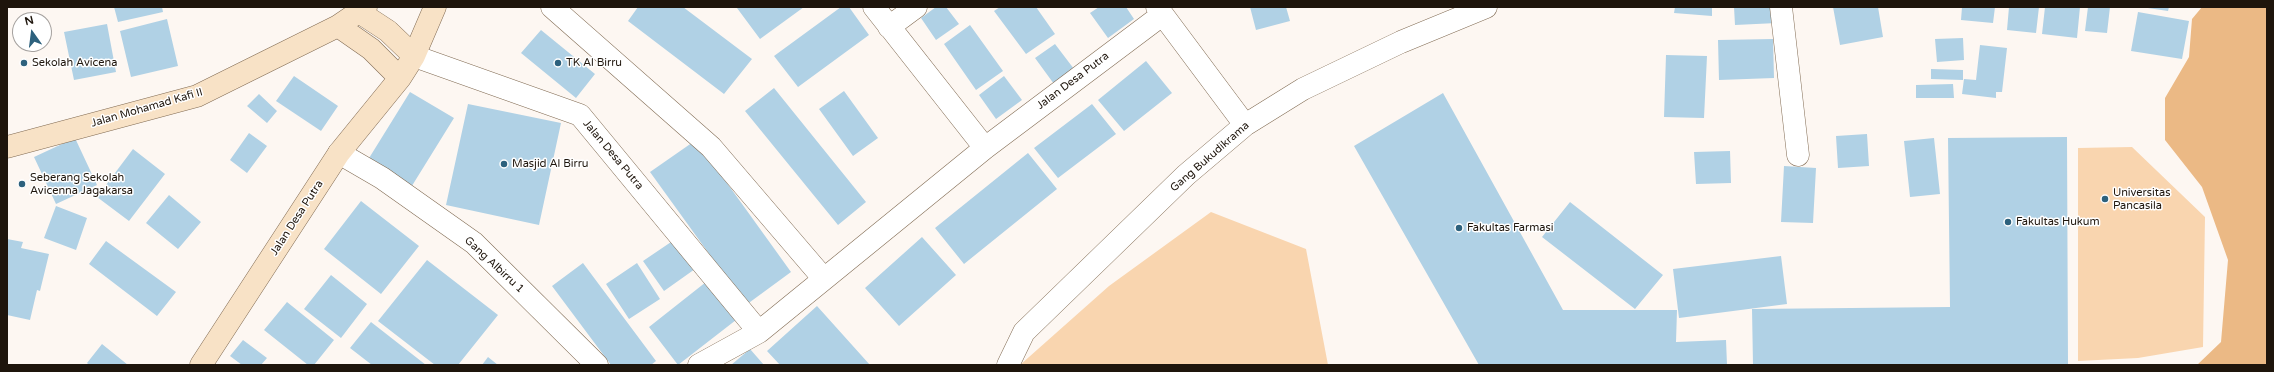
<!DOCTYPE html>
<html>
<head>
<meta charset="utf-8">
<style>
  body { margin:0 }
  #map { position:relative; width:2274px; height:372px; overflow:hidden; background:#fdf7f2; font-family:"Varela Round",sans-serif }
  canvas { display:block }
  .frame { position:absolute; inset:0; border:8px solid #1e150c; pointer-events:none }
  .north { position:absolute; left:12px; top:12px; width:40px; height:40px; box-sizing:border-box; background:#fff; border:1px solid #a5a19e; border-radius:50%; rotate:346deg; font-size:11px; font-weight:700; line-height:16px; text-align:center; color:#1e150c }
  .north::after { content:''; display:block; margin:auto; width:14px; height:18px; background:#2d617d; clip-path:polygon(50% 0,100% 100%,50% 72%,0 100%) }
</style>
</head>
<body>
<div id="map">
<canvas width="2274" height="372"></canvas>
<div class="frame"></div>
<div class="north">N</div>
</div>
<script>
const c = document.querySelector('canvas').getContext('2d');
c.lineJoin = 'round';
function fillPath(path, color) {
  c.fillStyle = color;
  c.fill(path, 'evenodd');
}
function trace(path, color, width, dash) {
  c.strokeStyle = color;
  c.lineWidth = width;
  c.lineCap = dash ? 'butt' : 'round';
  c.setLineDash(dash || []);
  c.stroke(path);
}
function write(font, color, halo, rows, align = 'center') {
  c.font = font + ' "Varela Round",sans-serif';
  c.lineWidth = 3;
  c.setLineDash([]);
  c.textBaseline = 'middle';
  c.strokeStyle = halo;
  c.fillStyle = color;
  for (const [text, x, y, turn = 0] of rows) {
    c.save();
    c.translate(x, y);
    c.rotate((+turn || 0) * Math.PI / 180);
    c.textAlign = isNaN(turn) ? turn : align;
    if (halo) c.strokeText(text, 0, 0);
    c.fillText(text, 0, 0);
    c.restore();
  }
}
fillPath(new Path2D(`
  M2132,147L2205,217L2203,347L2138,358L2078,361V148Z
  M1211,212L1306,249L1328,365H1020L1109,286Z`), '#f9d5af');
fillPath(new Path2D(`
  M2202,7H2267V365H2197L2221,342L2228,260L2202,187L2165,140V98L2189,57L2192,19Z`), '#ebb985');
fillPath(new Path2D(`
  M114,7H162L163,12L118,22Z
  M638,7H683L752,59L724,94L628,21Z
  M738,7H804L760,39L737,8Z
  M841,7H849L869,35L798,87L774,56Z
  M936,7H946L959,24L936,40L921,18Z
  M1000,7H1036L1055,34L1026,54L994,11Z
  M1099,7H1126L1134,19L1108,38L1090,13Z
  M1250,7H1286L1290,21L1256,30Z
  M1675,7H1712V16L1674,13Z
  M1734,7H1776L1777,23L1735,25Z
  M1833,7H1878L1883,37L1840,45Z
  M1962,7H1995L1993,23L1961,20Z
  M2009,7H2039L2036,33L2007,30Z
  M2045,7H2080L2077,38L2042,34Z
  M2088,7H2110L2107,33L2085,31Z
  M2141,7H2169L2168,11Z
  M2138,12L2189,21L2182,59L2131,51Z
  M167,19L178,66L131,77L120,31Z
  M107,24L116,72L74,80L64,32Z
  M970,25L1003,71L976,90L944,44Z
  M541,30L595,74L576,98L521,53Z
  M1963,38L1964,60L1937,62L1935,39Z
  M1773,39L1774,78L1719,80L1718,40Z
  M1055,44L1074,69L1054,84L1035,58Z
  M1980,45L2007,48L2002,92H1996V98L1962,94L1964,79L1976,80Z
  M1666,55L1707,56L1704,118L1664,117Z
  M1146,61L1172,93L1124,131L1098,100Z
  M1931,69L1963,70V80L1931,79Z
  M294,76L338,106L321,131L276,101Z
  M1004,76L1022,100L996,119L979,95Z
  M1953,84L1954,98H1916V85Z
  M774,88L866,202L838,225L745,111Z
  M844,91L878,138L853,156L819,109Z
  M410,92L454,118L410,189L366,163Z
  M1443,93L1563,310H1677L1676,342L1726,340L1727,365H1479L1354,146Z
  M259,94L277,111L267,123L247,106Z
  M468,104L561,123L539,225L446,205Z
  M1092,104L1116,134L1058,178L1034,148Z
  M249,133L267,146L247,173L230,160Z
  M1867,134L1869,166L1838,168L1836,136Z
  M2067,137L2068,365H1753L1752,309L1950,307L1948,138Z
  M75,138L97,185L56,204L34,157Z
  M1934,138L1940,194L1910,197L1904,141Z
  M696,140L791,272L746,305L650,172Z
  M133,149L165,174L129,221L97,197Z
  M1730,151L1731,183L1696,184L1694,152Z
  M1028,153L1057,189L964,264L935,228Z
  M1784,166L1816,168L1813,223L1781,222Z
  M169,195L201,222L178,249L146,223Z
  M361,201L419,246L381,294L324,249Z
  M1570,202L1663,275L1635,309L1542,237Z
  M56,206L87,218L76,250L44,238Z
  M922,237L956,275L899,326L865,288Z
  M7,239L23,242L21,248L49,254L40,291L37,290L30,320L7,315Z
  M674,240L695,269L664,291L643,261Z
  M106,241L176,292L157,316L89,264Z
  M1781,256L1787,304L1679,318L1673,269Z
  M427,260L498,315L458,365H435L378,321Z
  M583,263L656,361L651,365H611L552,286Z
  M637,263L660,299L629,319L606,284Z
  M331,275L367,304L341,338L304,309Z
  M706,282L736,320L678,365L649,327Z
  M287,302L334,340L314,365H308L264,330Z
  M817,306L870,365H780L767,351Z
  M371,322L426,365H372L350,348Z
  M243,340L267,358L261,365H242L230,356Z
  M102,344L128,365H89L87,363Z
  M750,349L764,365H731Z
  M488,357L498,365H482Z`), '#b0d1e5');
const street = new Path2D(`
  M552,7L711,147L824,279
  M874,7L985,148
  M1157,7L1245,125
  M1781,7L1798,155
  M889,27L916,7
  M414,56L580,115L759,332
  M339,153L382,178L474,243L597,365
  M699,365L759,332L985,148L1162,15
  M1008,365L1024,332L1186,175L1245,125L1303,89L1401,42L1486,7`);
const secondary = new Path2D(`
  M359,12L388,31L414,56
  M338,26L371,49L400,78
  M7,147L197,96L338,26L366,7
  M201,365L339,153L400,78L414,56L435,7`);
trace(street, '#816b53', 23);
trace(secondary, '#816b53', 23);
trace(street, '#fff', 22);
trace(secondary, '#f8e2c6', 22);
for (const [x, y, r, color] of [
  [24,63,4,"#2d617d"],
  [558,63,4,"#2d617d"],
  [504,164,4,"#2d617d"],
  [22,184,4,"#2d617d"],
  [2105,199,4,"#2d617d"],
  [2008,222,4,"#2d617d"],
  [1459,228,4,"#2d617d"]
]) {
  const dot = new Path2D();
  dot.arc(x, y, r, 0, 2 * Math.PI);
  c.fillStyle = color;
  c.fill(dot);
  trace(dot, '#fff', 1.5);
}
write('11px', '#1e150c', '#fff', [
  ["Sekolah Avicena",32,63],
  ["TK Al Birru",566,63],
  ["Masjid Al Birru",512,164],
  ["Seberang Sekolah",30,178],
  ["Avicenna Jagakarsa",30,191],
  ["Universitas",2113,193],
  ["Pancasila",2113,206],
  ["Fakultas Hukum",2016,222],
  ["Fakultas Farmasi",1467,228]
], 'left');
write('11px', '#1e150c', '#fff', [
  ["Jalan Desa Putra",1073,81,-37],
  ["Jalan Mohamad Kafi II",147,108,-16],
  ["Jalan Desa Putra",613,155,50],
  ["Gang Bukudikrama",1210,157,-41],
  ["Jalan Desa Putra",297,218,-57],
  ["Gang Albirru 1",494,265,43]
]);
</script>
</body>
</html>
